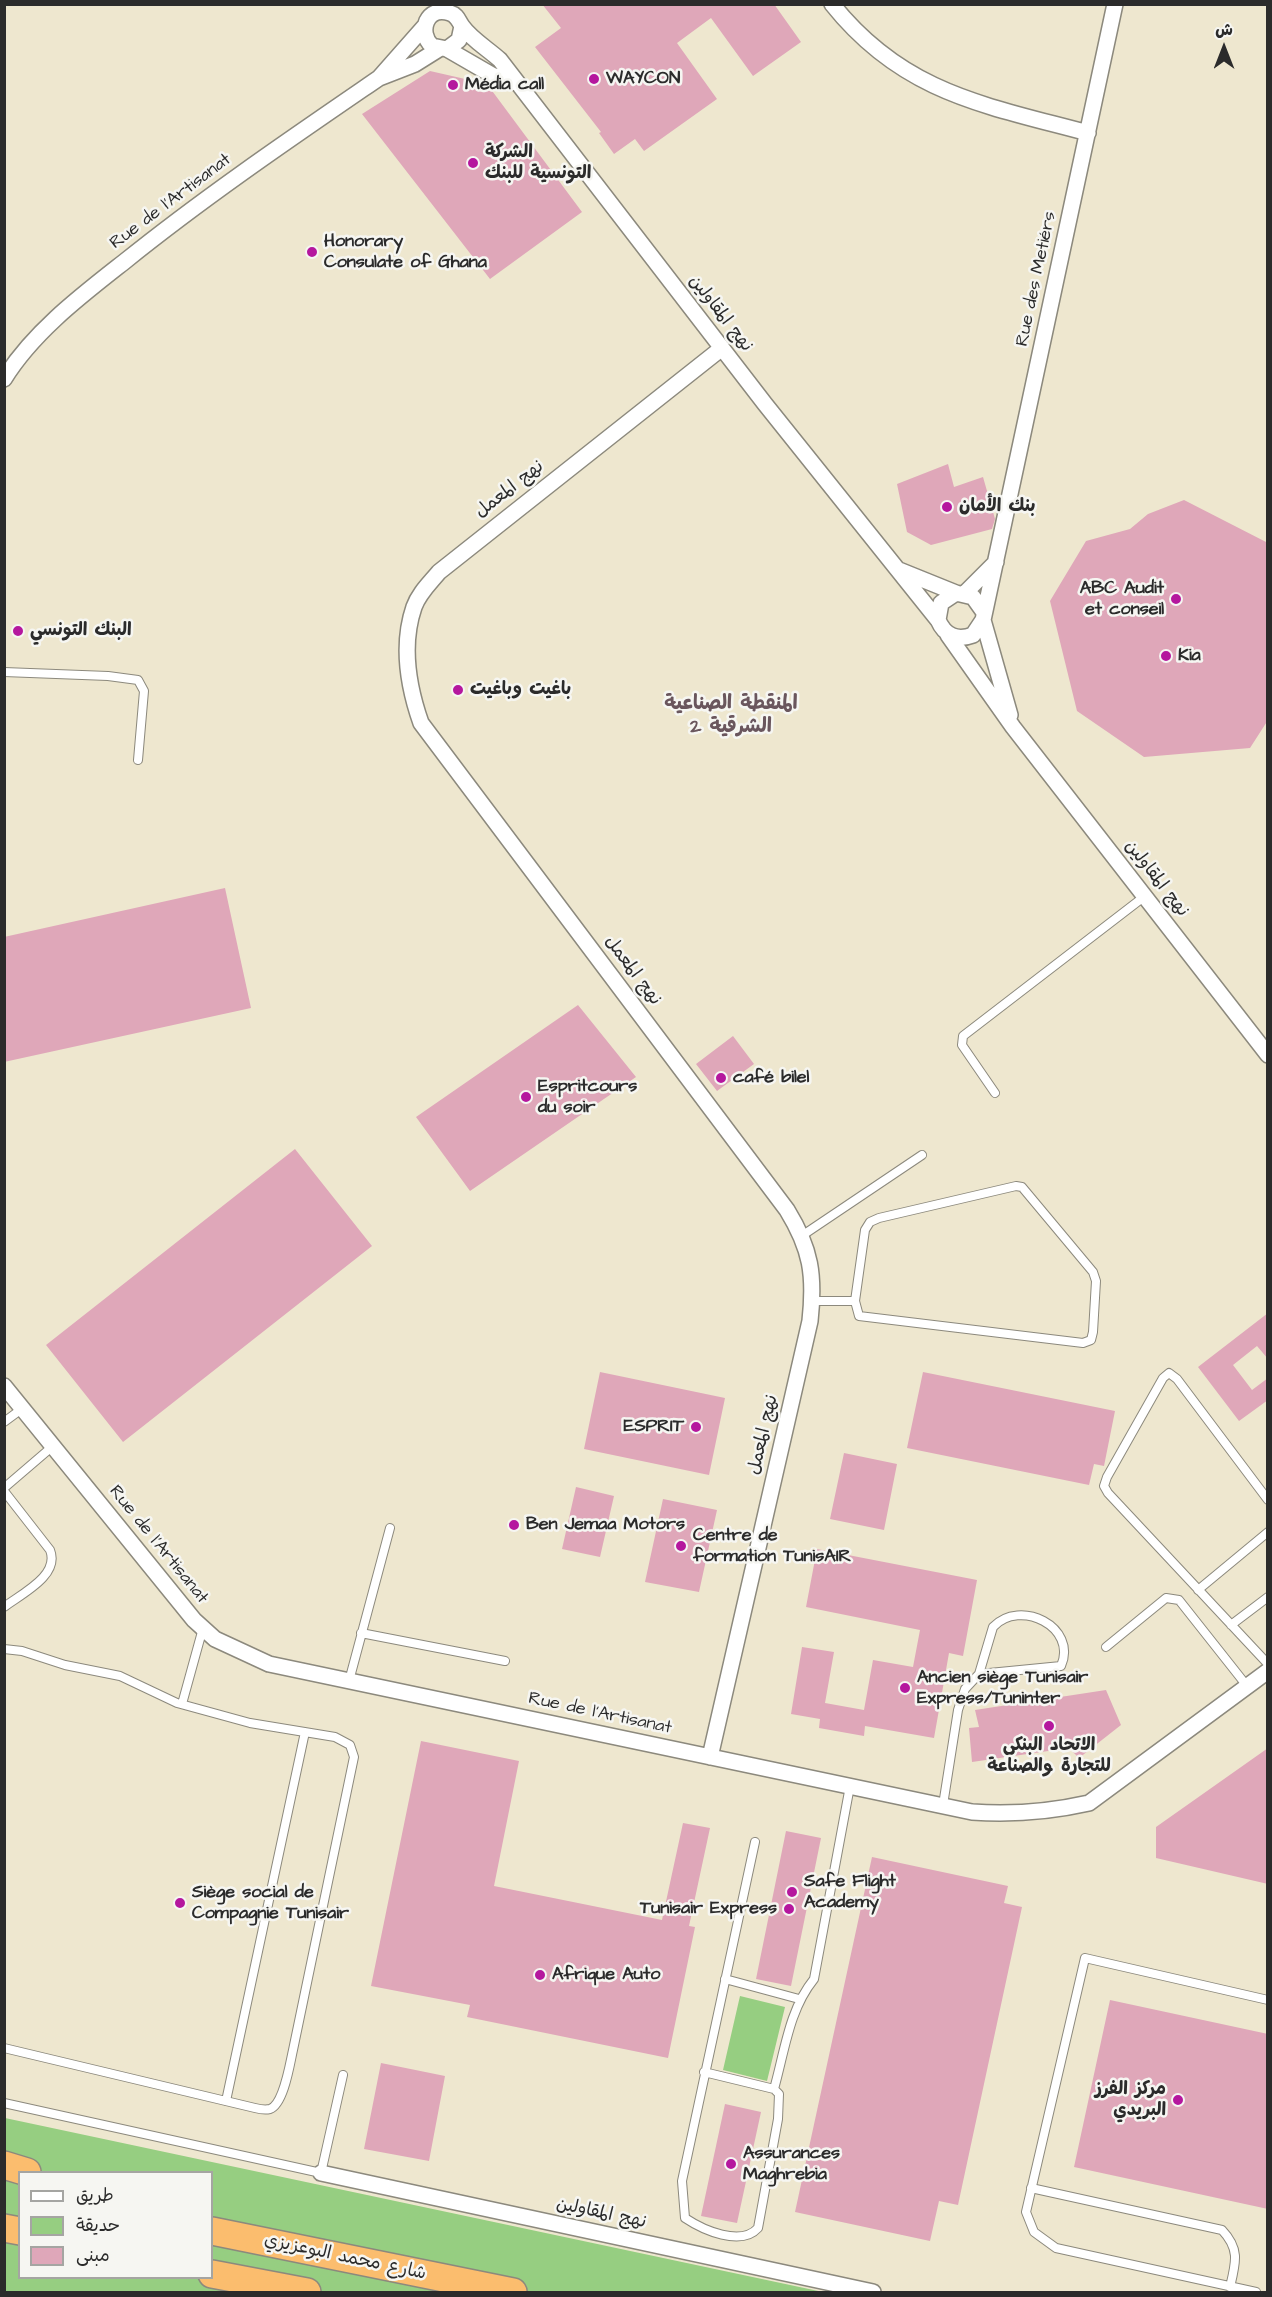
<!DOCTYPE html>
<html>
<head>
<meta charset="utf-8">
<style>
  body { margin:0 }
  #map { position:relative; width:1272px; height:2297px; overflow:hidden; background:#eee7cf; font-family:"Architects Daughter","Playpen Sans Arabic",sans-serif }
  canvas { display:block }
  .frame { position:absolute; inset:0; border:6px solid #2b2b2b; pointer-events:none }
  .legend { position:absolute; left:18px; top:2171px; width:195px; height:108px; box-sizing:border-box; background:#f6f6f2; border:2px solid #a5a5a2; margin:0; padding:8px 10px; list-style:none; font-size:18px; color:#2b2b2b }
  .legend li { display:flex; align-items:center; gap:12px; height:30px }
  .legend b { width:30px; border:2px solid #a5a5a2 }
  .north { position:absolute; left:1194px; top:18px; width:60px; height:60px; -webkit-text-stroke:4px #f6f6f2; paint-order:stroke; rotate:0deg; font-size:16px; font-weight:700; line-height:24px; text-align:center; color:#2b2b2b }
  .north::after { content:''; display:block; margin:auto; width:21px; height:27px; background:#2b2b2b; clip-path:polygon(50% 0,100% 100%,50% 72%,0 100%) }
</style>
</head>
<body>
<div id="map">
<canvas width="1272" height="2297"></canvas>
<div class="frame"></div>
<ul class="legend">
<li><b style="height:8px;background:#fff"></b>طريق</li>
<li><b style="height:16px;background:#96ce81"></b>حديقة</li>
<li><b style="height:16px;background:#dfa7b9"></b>مبنى</li>
</ul>
<div class="north">ش</div>
</div>
<script>
const c = document.querySelector('canvas').getContext('2d');
c.lineJoin = 'round';
function fillPath(path, color) {
  c.fillStyle = color;
  c.fill(path, 'evenodd');
}
function trace(path, color, width, dash) {
  c.strokeStyle = color;
  c.lineWidth = width;
  c.lineCap = dash ? 'butt' : 'round';
  c.setLineDash(dash || []);
  c.stroke(path);
}
function write(font, color, halo, rows, align = 'center') {
  c.font = font + ' "Architects Daughter","Playpen Sans Arabic",sans-serif';
  c.lineWidth = 5;
  c.setLineDash([]);
  c.textBaseline = 'middle';
  c.strokeStyle = halo;
  c.fillStyle = color;
  for (const [text, x, y, turn = 0] of rows) {
    c.save();
    c.translate(x, y);
    c.rotate((+turn || 0) * Math.PI / 180);
    c.textAlign = isNaN(turn) ? turn : align;
    if (halo) c.strokeText(text, 0, 0);
    c.fillText(text, 0, 0);
    c.restore();
  }
}
fillPath(new Path2D(`
  M740,1996L785,2007L767,2081L723,2070Z
  M5,2118L823,2292H5ZM20,2172H212V2278H20Z`), '#96ce81');
fillPath(new Path2D(`
  M542,4H774L801,42L753,76L711,18L677,43L717,99L644,151L635,139L614,154L599,133L601,132L535,47L561,28Z
  M430,71L487,84L582,212L490,279L362,114Z
  M948,464L954,487L983,477L995,519L992,529L931,545L907,532L897,484Z
  M1184,500L1268,543V720L1250,748L1144,757L1077,711L1050,601L1086,541L1130,529L1148,514Z
  M225,888L251,1008L4,1062V937Z
  M578,1005L636,1077L470,1191L416,1117Z
  M733,1036L754,1064L717,1091L696,1064Z
  M295,1149L372,1246L123,1442L46,1345Z
  M1268,1313V1359L1257,1346L1233,1365L1252,1390L1268,1378V1400L1239,1421L1198,1367Z
  M600,1372L725,1398L709,1475L584,1449Z
  M923,1372L1115,1411L1104,1466L1094,1464L1089,1485L907,1448Z
  M844,1453L897,1464L884,1530L830,1519Z
  M576,1487L614,1496L600,1557L562,1549Z
  M663,1499L717,1510L699,1592L645,1582Z
  M817,1549L977,1580L963,1656L949,1653L934,1738L865,1726L864,1736L819,1728L820,1719L791,1714L802,1647L834,1652L825,1703L864,1710L873,1660L913,1667L920,1630L806,1607Z
  M1106,1690L1121,1725L1079,1758L1069,1748L972,1762L969,1728L979,1727L975,1710Z
  M421,1741L519,1761L494,1886L662,1920L683,1823L710,1828L689,1926L695,1927L668,2058L467,2017L470,2005L371,1986Z
  M1268,1748V1884L1156,1858V1827Z
  M786,1831L821,1838L791,1986L756,1979Z
  M872,1857L1008,1886L1004,1903L1022,1907L958,2205L939,2201L930,2241L795,2212Z
  M1110,2000L1268,2034V2209L1074,2167Z
  M381,2063L445,2076L429,2161L364,2149Z
  M725,2104L761,2112L737,2223L701,2216Z`), '#dfa7b9');
const lane = new Path2D(`
  M4,672L108,676L138,680L144,691L138,760
  M995,1093L962,1045L963,1036L1145,896
  M803,1235L922,1155
  M812,1301H855L865,1230L870,1222L879,1218L1016,1186L1022,1187L1093,1272L1096,1281L1093,1332L1091,1340L1083,1343L859,1316L855,1301
  M4,1422L23,1408
  M4,1488L53,1446
  M4,1491L50,1550C60,1575 23,1593 4,1607
  M1268,1500L1177,1379L1169,1373L1163,1378L1107,1477L1104,1486L1108,1493L1268,1664
  M1198,1590L1268,1532
  M1231,1625L1268,1597
  M361,1633L505,1661
  M1106,1647L1166,1598L1179,1600L1247,1686
  M4,1649L22,1651L65,1665L120,1676L177,1703L250,1723L335,1737L350,1745L354,1757L293,2050C290,2063 284,2104 270,2109C265,2110 259,2109 255,2108L4,2048
  M349,1681L390,1528
  M182,1704L203,1628
  M943,1805L958,1710L965,1689L979,1674L993,1627C1020,1598 1078,1627 1061,1666L979,1674
  M725,1979L799,1999
  M704,2072L774,2089L779,2094L778,2119L758,2228C741,2247 703,2230 685,2218L682,2181L755,1842
  M774,2089C785,2050 789,2010 814,1979L850,1786
  M226,2101L305,1732
  M4,2103L321,2173L343,2075
  M1031,2188L1222,2230C1240,2249 1236,2262 1230,2287
  M1256,2292L1056,2248L1034,2232L1026,2212L1085,1958L1268,2000`);
const street = new Path2D(`
  M832,4C903,93 984,105 1088,133
  M462,26L459,40L447,49L432,46C417,32 427,5 450,13C457,15 458,20 462,26C471,39 488,49 500,60L765,404L938,620
  M447,49L492,75L516,83
  M379,78L424,27
  M4,379C33,332 82,295 124,262C206,196 293,137 379,78L415,64L439,49
  M899,570L956,593
  M965,593L996,562
  M983,611L973,597L956,593L941,603L938,620C945,636 957,641 973,635L983,620L1115,4
  M983,620L1010,715
  M948,635L1013,727L1268,1055
  M4,1386L194,1620L215,1639L269,1664L972,1812C1013,1815 1049,1812 1089,1803L1268,1671
  M710,1757L810,1321C815,1275 811,1249 787,1210L421,723C408,686 401,645 414,607C419,593 430,583 439,572L722,348
  M321,2173L873,2292`);
const highway = new Path2D(`
  M4,2165L27,2172
  M4,2228L20,2231
  M212,2231L513,2292
  M212,2274L307,2292`);
trace(lane, '#8c897d', 10);
trace(street, '#8c897d', 18);
trace(highway, '#8c897d', 30);
trace(lane, '#fff', 8);
trace(street, '#fff', 15);
trace(highway, '#fbbd6e', 27);
for (const [x, y, r, color] of [
  [594,79,6,"#b5179e"],
  [453,85,6,"#b5179e"],
  [473,163,6,"#b5179e"],
  [312,252,6,"#b5179e"],
  [947,507,6,"#b5179e"],
  [1176,599,6,"#b5179e"],
  [18,631,6,"#b5179e"],
  [1166,656,6,"#b5179e"],
  [458,690,6,"#b5179e"],
  [721,1078,6,"#b5179e"],
  [526,1097,6,"#b5179e"],
  [696,1427,6,"#b5179e"],
  [514,1525,6,"#b5179e"],
  [681,1546,6,"#b5179e"],
  [905,1688,6,"#b5179e"],
  [1049,1726,6,"#b5179e"],
  [792,1892,6,"#b5179e"],
  [180,1903,6,"#b5179e"],
  [789,1909,6,"#b5179e"],
  [540,1975,6,"#b5179e"],
  [1178,2100,6,"#b5179e"],
  [731,2164,6,"#b5179e"]
]) {
  const dot = new Path2D();
  dot.arc(x, y, r, 0, 2 * Math.PI);
  c.fillStyle = color;
  c.fill(dot);
  trace(dot, '#f6f6f2', 2);
}
write('bold 18px', '#2b2b2b', '#f6f6f2', [
  ["WAYCON",606,79],
  ["Média call",465,85],
  ["الشركة",485,153],
  ["التونسية للبنك",485,174],
  ["Honorary",324,242],
  ["Consulate of Ghana",324,263],
  ["بنك الأمان",959,507],
  ["ABC Audit",1164,589,"right"],
  ["et conseil",1164,610,"right"],
  ["البنك التونسي",30,631],
  ["Kia",1178,656],
  ["باغيت وباغيت",470,690],
  ["café bilel",733,1078],
  ["Espritcours",538,1087],
  ["du soir",538,1108],
  ["ESPRIT",684,1427,"right"],
  ["Ben Jemaa Motors",526,1525],
  ["Centre de",693,1536],
  ["formation TunisAIR",693,1557],
  ["Ancien siège Tunisair",917,1678],
  ["Express/Tuninter",917,1699],
  ["الاتحاد البنكي",1049,1746,"center"],
  ["للتجارة والصناعة",1049,1767,"center"],
  ["Safe Flight",804,1882],
  ["Academy",804,1903],
  ["Siège social de",192,1893],
  ["Compagnie Tunisair",192,1914],
  ["Tunisair Express",777,1909,"right"],
  ["Afrique Auto",552,1975],
  ["مركز الفرز",1166,2090,"right"],
  ["البريدي",1166,2111,"right"],
  ["Assurances",743,2154],
  ["Maghrebia",743,2175]
], 'left');
write('18px', '#2b2b2b', '#f6f6f2', [
  ["Rue de l'Artisanat",171,202,-37],
  ["Rue des Metiérs",1037,279,-78],
  ["نهج المقاولين",720,314,52],
  ["نهج المعمل",510,490,-38],
  ["نهج المقاولين",1156,879,52],
  ["نهج المعمل",632,971,53],
  ["نهج المعمل",764,1435,-77],
  ["Rue de l'Artisanat",158,1545,51],
  ["Rue de l'Artisanat",600,1714,12],
  ["نهج المقاولين",601,2214,12],
  ["شارع محمد البوعزيزي",345,2258,12]
]);
write('bold 20px', '#6a565d', '#f6f6f2', [
  ["المنقطة الصناعية",731,705],
  ["الشرقية 2",731,728]
]);
</script>
</body>
</html>
